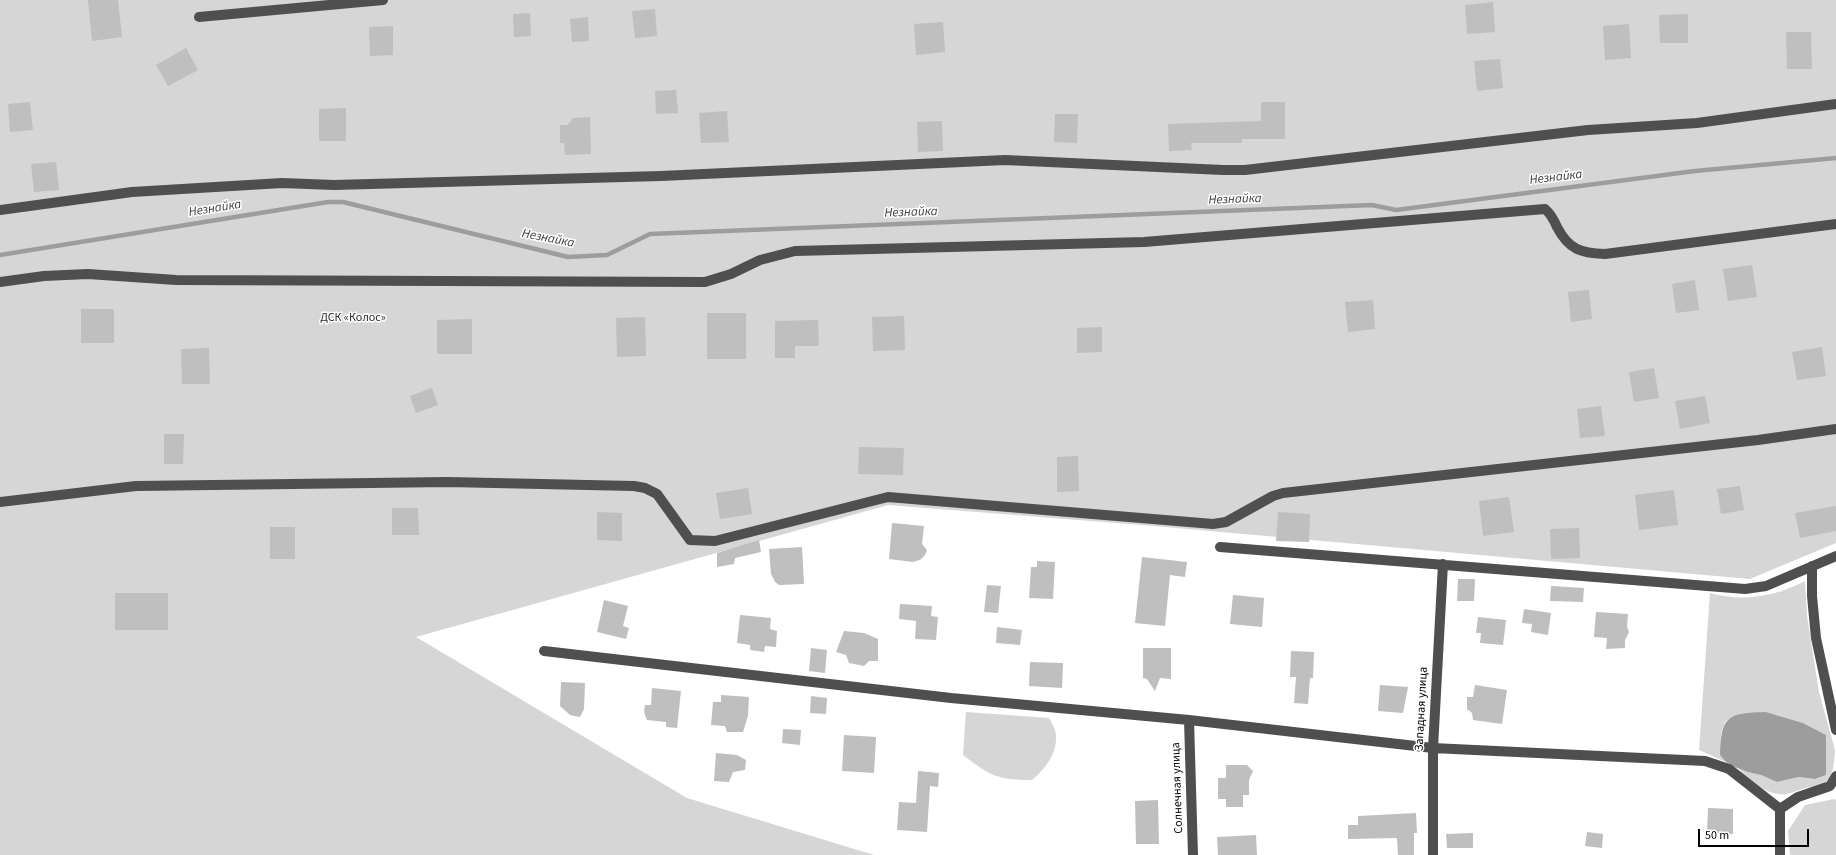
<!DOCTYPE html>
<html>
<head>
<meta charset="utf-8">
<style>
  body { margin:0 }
  #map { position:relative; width:1836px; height:855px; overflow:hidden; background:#fff; font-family:"Source Sans 3",sans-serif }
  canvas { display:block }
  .scale { position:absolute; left:1698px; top:829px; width:111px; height:18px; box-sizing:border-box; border:2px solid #000; border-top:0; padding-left:5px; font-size:12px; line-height:14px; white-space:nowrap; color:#000; -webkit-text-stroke:3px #fff; paint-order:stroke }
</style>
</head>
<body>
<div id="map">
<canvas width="1836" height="855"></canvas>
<div class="scale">50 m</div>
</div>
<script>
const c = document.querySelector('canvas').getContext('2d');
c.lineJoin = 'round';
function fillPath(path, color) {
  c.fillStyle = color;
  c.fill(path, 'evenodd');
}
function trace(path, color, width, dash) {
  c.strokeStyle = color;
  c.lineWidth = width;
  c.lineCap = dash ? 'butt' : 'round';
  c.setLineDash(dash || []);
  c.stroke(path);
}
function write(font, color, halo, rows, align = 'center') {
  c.font = font + ' "Source Sans 3",sans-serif';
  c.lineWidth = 3;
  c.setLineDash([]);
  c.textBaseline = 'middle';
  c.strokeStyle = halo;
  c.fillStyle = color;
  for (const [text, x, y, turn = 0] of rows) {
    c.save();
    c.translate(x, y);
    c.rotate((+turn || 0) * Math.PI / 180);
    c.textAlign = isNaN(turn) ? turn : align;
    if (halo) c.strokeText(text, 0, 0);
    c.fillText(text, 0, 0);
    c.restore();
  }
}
fillPath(new Path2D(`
  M0,0H1836V543L1750,579L1154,526L888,505L416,637L687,798L874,855H0Z
  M1805,581L1807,616L1819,692L1835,750C1834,764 1834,781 1818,786C1813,787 1807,787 1802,789C1795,791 1787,796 1779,794C1764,793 1748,779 1738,768L1761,775L1777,782L1799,777L1815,779L1826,775V735L1803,723L1766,712L1731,717L1725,722L1721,733L1720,755L1726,762L1699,750L1710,593C1743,602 1774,597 1805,581Z
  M966,712L1049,718C1052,723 1056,730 1056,736C1057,754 1045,769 1032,780C998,780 990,776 963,755Z
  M1834,799L1836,800V855H1790L1788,831L1805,805Z`), '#d6d6d6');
fillPath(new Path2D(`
  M1766,712L1803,723L1826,735V775L1815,779L1799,777L1777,782L1761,775L1748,772L1735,767L1726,762L1720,755C1721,716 1727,713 1766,712Z`), '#9d9d9d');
trace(new Path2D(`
  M0,255L328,202H343L568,257L607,255L650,234L1372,205L1396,210L1695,171L1836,158`), '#9d9d9d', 4.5);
fillPath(new Path2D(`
  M88,0H118L122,37L92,41Z
  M1493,2L1495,32L1467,34L1465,5Z
  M655,9L657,36L635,38L632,11Z
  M530,13L531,36L514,37L513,14Z
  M1688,14V43H1660L1659,15Z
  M588,17L589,41L572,42L570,19Z
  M943,22L945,52L916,55L914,24Z
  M1629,24L1631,58L1605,60L1603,26Z
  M393,26V55L370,56L369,27Z
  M1786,32H1811L1812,69H1787Z
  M186,48L198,70L168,86L156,65Z
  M1500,59L1503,88L1477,91L1474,61Z
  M676,90L678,113L656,114L655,91Z
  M30,102L33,130L10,132L8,104Z
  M1261,102H1285V139H1242V143H1191L1192,150L1169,151L1168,124L1261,121Z
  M346,108V141H319V109Z
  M727,111L729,142L701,143L699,113Z
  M1055,114H1078L1077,143L1054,142Z
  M590,117L591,154L565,155L564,143H560V125H568L573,118Z
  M942,121L943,151L918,152L917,122Z
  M56,162L59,190L34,192L31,164Z
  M1752,265L1757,297L1728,301L1723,269Z
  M1695,280L1699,310L1676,313L1672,284Z
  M1589,290L1592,319L1571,322L1568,292Z
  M1373,300L1375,329L1348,332L1345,302Z
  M81,309H114V343H81Z
  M707,313H746V359H707Z
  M904,316L905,350L873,351L872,317Z
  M645,317L646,356L617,357L616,318Z
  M472,319V354H437V320Z
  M818,320L819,346H795V358H775V321Z
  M1102,327V352L1077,353V328Z
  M1822,347L1826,376L1797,380L1792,352Z
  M209,348L210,384H182L181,349Z
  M1654,368L1659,398L1634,402L1629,372Z
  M432,388L438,405L416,413L410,396Z
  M1705,396L1710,423L1680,429L1675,401Z
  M1601,406L1605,436L1580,438L1577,409Z
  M164,434H184L183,464H164Z
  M859,447L904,448L903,475L858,474Z
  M1078,456L1079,491L1057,492V457Z
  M1740,486L1744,510L1721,514L1717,489Z
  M748,488L752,514L720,519L716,493Z
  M1674,490L1678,525L1639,530L1635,495Z
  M1509,497L1514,532L1483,536L1479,501Z
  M1836,506V531L1800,538L1795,513Z
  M392,508H418L419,535H392Z
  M597,512L622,513V541L597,540Z
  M1278,512L1310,514L1309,542L1276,541Z
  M892,523L924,526L922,544L927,550L925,555L920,560L913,562L889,559Z
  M270,527H295V559H270Z
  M1579,528L1580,558L1551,559L1550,529Z
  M759,540L761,552L735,558L734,564L717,567V553Z
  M802,547L804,584L779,585L775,582L771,574L769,549Z
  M1142,557L1187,562L1185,577L1170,575L1165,626L1135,623Z
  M1037,561L1055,562L1053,599L1029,598L1031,567H1037Z
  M1458,579H1475L1474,601H1457Z
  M987,585L1001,586L998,613L984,612Z
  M1551,586L1584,588L1583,602L1550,601Z
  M115,593H168V630H115Z
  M1233,595L1264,598L1262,627L1230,624Z
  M604,600L628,606L623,626L629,628L626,639L597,632Z
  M900,604L932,606L931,616L938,617L936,640L915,639L916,621L899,619Z
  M1524,609L1551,613L1548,635L1531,632L1532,624L1522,623Z
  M1596,612L1628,614L1627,627L1629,632L1625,640V648L1606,649L1607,638L1594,637Z
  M740,615L771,618L770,629L777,631L776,647L765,646L764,652L750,650V645L737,643Z
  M1478,617L1506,620L1503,645L1480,643L1481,633H1476Z
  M997,627L1022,630L1020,645L996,643Z
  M844,631L864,633L878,639V661H869L864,666L849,663L846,655L836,652Z
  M811,648L827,650L825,673L809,671Z
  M1143,648H1171V679L1160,678L1155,691L1147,679L1143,678Z
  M1291,651L1314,652L1313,678H1310L1308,704L1294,703L1296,677H1290Z
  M1030,662L1063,663L1062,688L1029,686Z
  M561,682L585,683L584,709L580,717L570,715L560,706Z
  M1380,685L1408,687L1403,713L1378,711Z
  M1475,685L1507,690L1502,724L1473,720L1472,713L1467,709V697H1473Z
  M652,688L681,691L677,728L666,727V722L647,720L644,712L645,705H651Z
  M721,695L749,697L748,716L743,732H727L725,726L711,725L713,702H721Z
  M811,696L827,698L826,714L810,713Z
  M783,729L801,730L800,745L782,743Z
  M844,735L876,737L874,773L842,771Z
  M716,753L737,755L746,760L745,770L733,772L729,782L714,781Z
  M1226,765H1247L1253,771L1249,780V795H1243V807H1226V799H1218V778H1226Z
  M918,771L939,773L938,787L930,786L927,832L897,830L899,802L916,803Z
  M1158,800L1159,844H1136L1135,801Z
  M1708,808L1733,809V834L1707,833Z
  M1416,813L1417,833H1414V855H1398L1397,838L1348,839V825H1358V816Z
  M1587,832L1603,834L1602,848L1585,846Z
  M1473,833V848H1447L1446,834Z
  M1256,835L1257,855H1218L1217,837Z`), '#bfbfbf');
trace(new Path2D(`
  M199,17L383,0
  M0,210L132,192L282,183L334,185L661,176L1005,160L1223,170H1245L1588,130L1697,123L1836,104
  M0,282L44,276L88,274L176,280L705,282L731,274L760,260L795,251L1144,242L1545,209C1551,214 1554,220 1557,227C1569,250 1581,253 1605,254L1836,224
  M0,502L136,486L448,482L634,486L645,488L657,494L690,540L715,541L888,497L1213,524L1226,522L1273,496L1283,493L1758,440L1836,429
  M1220,547L1745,589L1766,586L1836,556
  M1812,566V596L1816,638L1836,730
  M544,651L951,698L1189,720L1433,748L1705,761L1729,769L1780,809
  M1189,720L1193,855
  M1433,855V748L1443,564
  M1780,855V809L1798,797L1830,786L1836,776`), '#4f4f4f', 10);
write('12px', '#2d2d2d', '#fff', [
  ["ДСК «Колос»",353,318]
]);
write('12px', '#000', '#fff', [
  ["Западная улица",1422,709,-87],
  ["Солнечная улица",1178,788,-92]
]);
write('italic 13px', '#3e3e3e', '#fff', [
  ["Незнайка",1556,178,-7],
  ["Незнайка",1235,200,-2],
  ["Незнайка",215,209,-9],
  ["Незнайка",911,213,-2],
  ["Незнайка",548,239,11]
]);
</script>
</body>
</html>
